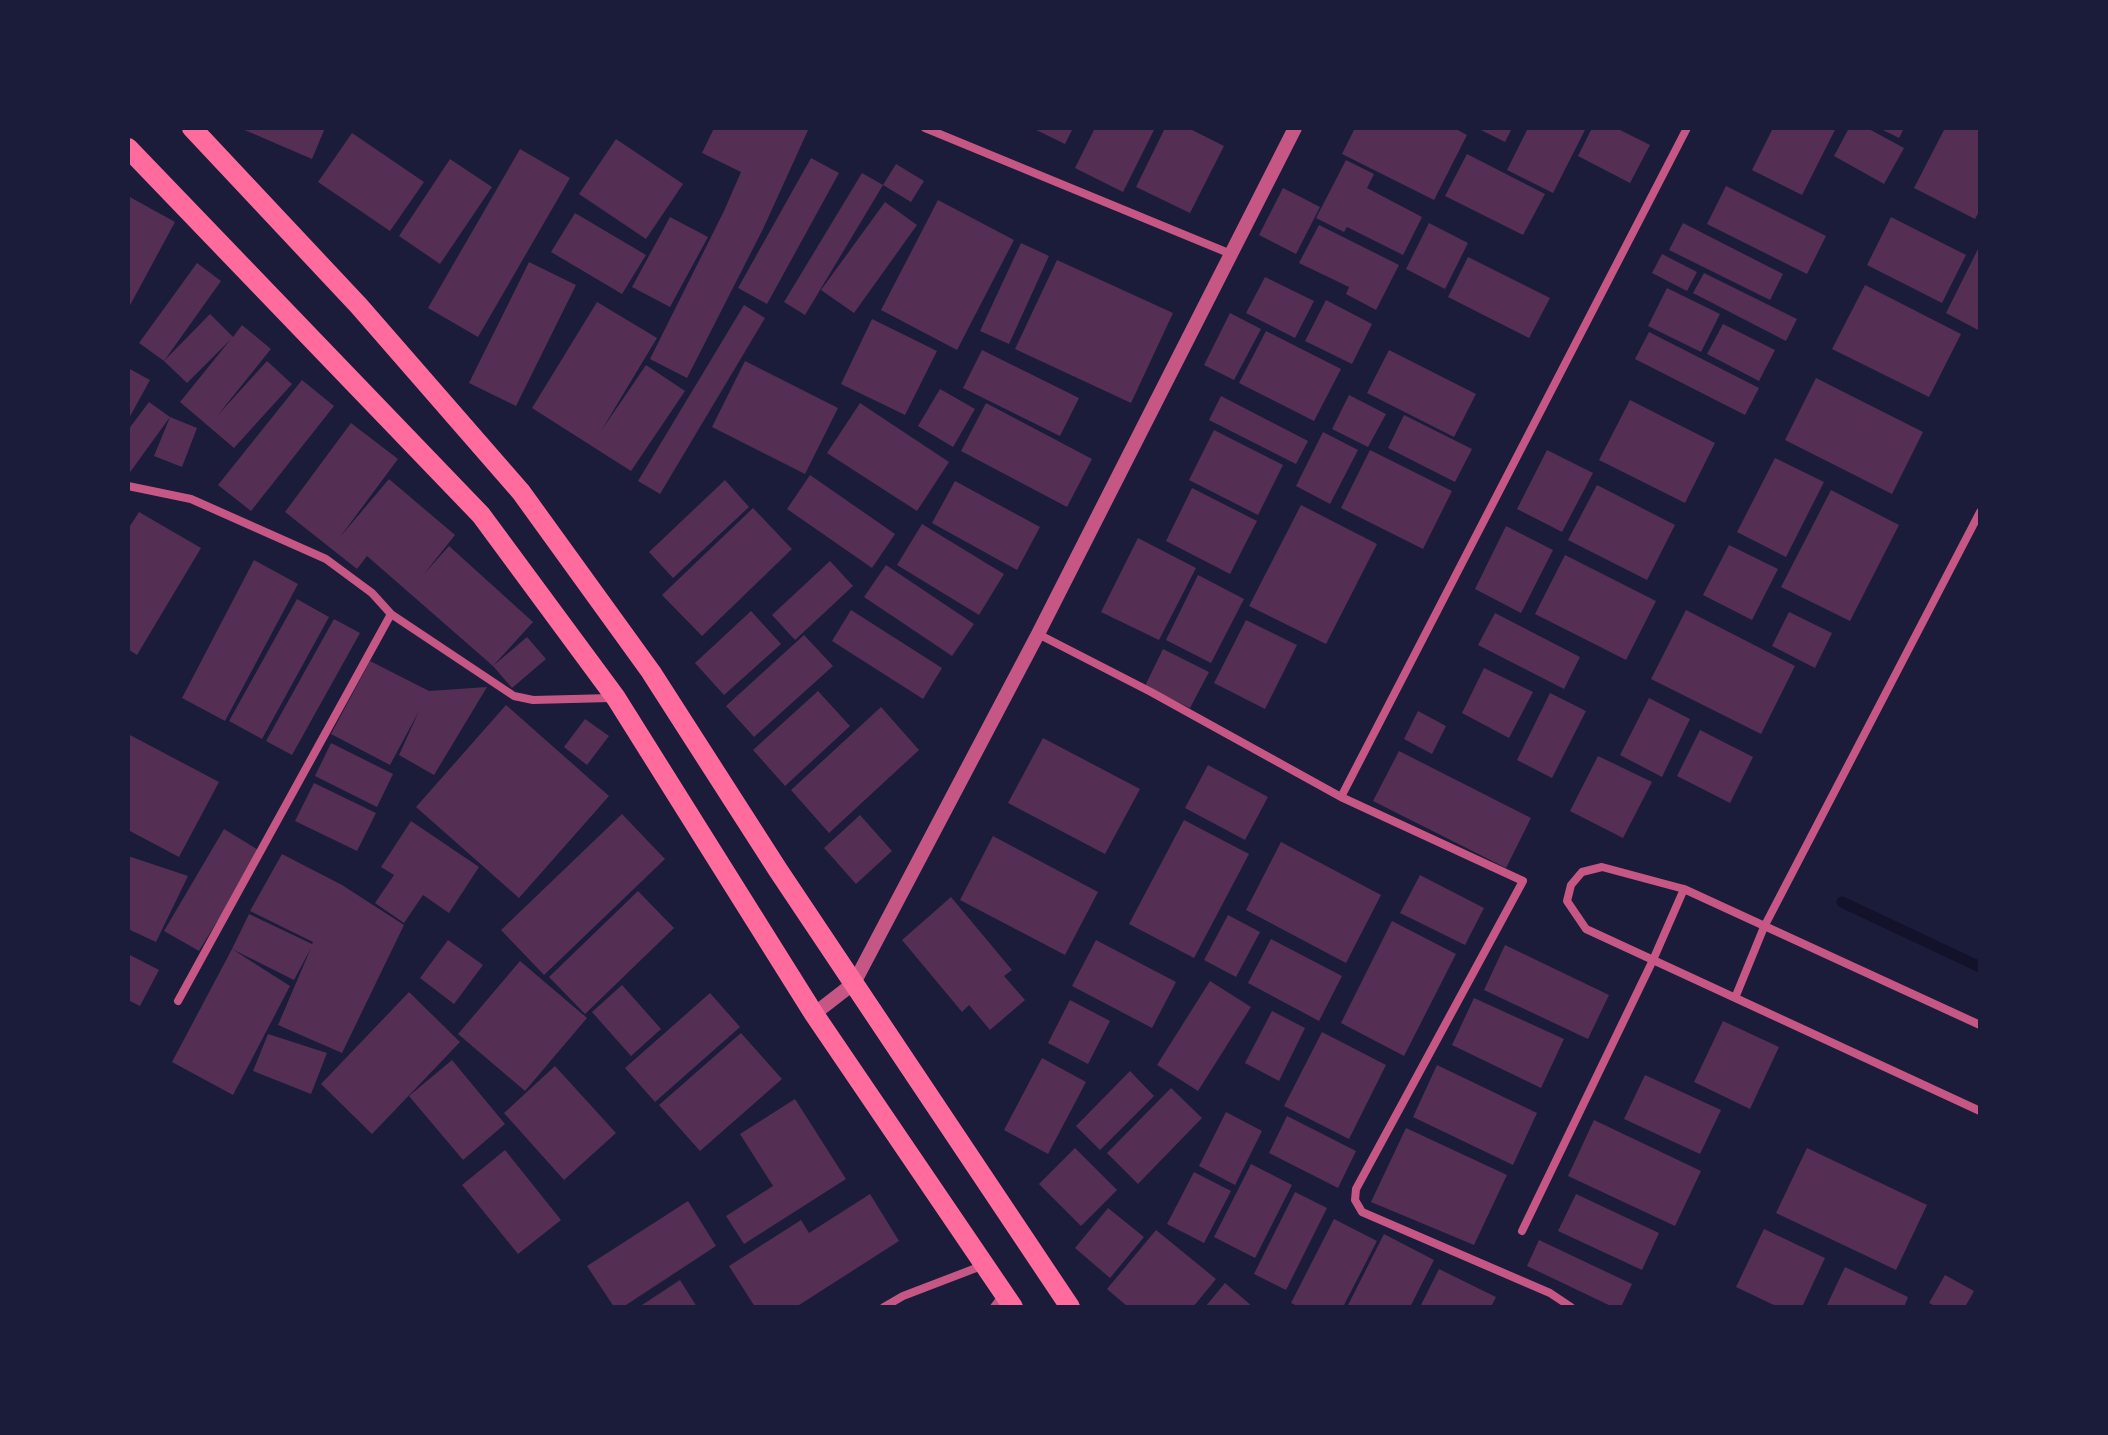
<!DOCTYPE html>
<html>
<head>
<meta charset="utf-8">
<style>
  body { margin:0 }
  #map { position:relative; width:2108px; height:1435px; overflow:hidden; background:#1b1b3a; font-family:Raleway,sans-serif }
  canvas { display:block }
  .frame { position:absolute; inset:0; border:130px solid #1b1b3a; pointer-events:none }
</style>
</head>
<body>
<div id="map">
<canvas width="2108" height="1435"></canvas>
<div class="frame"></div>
</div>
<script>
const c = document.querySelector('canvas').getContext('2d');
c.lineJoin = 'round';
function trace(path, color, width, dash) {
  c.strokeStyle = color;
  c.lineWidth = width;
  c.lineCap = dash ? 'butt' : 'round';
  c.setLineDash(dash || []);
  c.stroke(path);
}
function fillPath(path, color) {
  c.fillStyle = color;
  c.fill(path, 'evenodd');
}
trace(new Path2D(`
  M1842,902L1980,967`), '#12122b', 11);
fillPath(new Path2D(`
  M240,128H325L312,159Z
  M714,128H809L763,229L687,378L650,359L724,211L741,172L702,153Z
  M1032,128H1073L1065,144Z
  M1095,128H1155L1123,192L1075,168Z
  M1165,128H1188L1224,146L1190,213L1136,187Z
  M1355,128H1454L1467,135L1434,200L1342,154Z
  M1477,128H1512L1505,142Z
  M1528,128H1586L1553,193L1507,170Z
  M1592,128H1616L1650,145L1630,183L1578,156Z
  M1773,128H1836L1802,195L1752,170Z
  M1849,128H1867L1904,148L1884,184L1834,156Z
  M1879,128H1904L1899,138Z
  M1945,128L1980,129V210L1975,219L1914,188Z
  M352,133L424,182L390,231L318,182Z
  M616,139L683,184L646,239L579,194Z
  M520,149L570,178L478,337L428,308Z
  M1467,154L1545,194L1523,235L1445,196Z
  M811,158L839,173L767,304L738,288Z
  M450,159L492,187L440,264L399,236Z
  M1346,160L1374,174L1367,188L1422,217L1403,255L1347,227L1344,232L1316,218Z
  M896,164L924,181L911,202L883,185L805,315L784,302L862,173L883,185Z
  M1726,186L1826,236L1807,274L1707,224Z
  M1283,188L1320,207L1296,254L1259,235Z
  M128,196L175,222L128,309Z
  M938,200L1014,240L957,350L881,310Z
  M885,202L917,225L854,313L821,290Z
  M575,213L646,255L622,294L551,252Z
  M670,217L708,237L670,307L632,287Z
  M1891,217L1966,255L1942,303L1867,265Z
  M1429,223L1468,243L1445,289L1406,269Z
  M1683,223L1783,274L1770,300L1669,250Z
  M1319,225L1399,265L1376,310L1346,294L1349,287L1299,263Z
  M1021,243L1049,256L1009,344L980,331Z
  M1980,245V331L1946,313Z
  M1662,254L1697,272L1687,291L1652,273Z
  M1468,257L1550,298L1529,338L1448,297Z
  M1057,260L1173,313L1131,403L1015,349Z
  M529,262L576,285L516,406L469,383Z
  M197,263L221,281L164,361L210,314L233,337L242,325L271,349L217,416L267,361L292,384L234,448L180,402L231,339L187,383L164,361L139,343Z
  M1704,273L1797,319L1786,341L1693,293Z
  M1265,277L1314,301L1295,338L1246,313Z
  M1865,285L1961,334L1929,397L1832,349Z
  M1667,288L1720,314L1701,352L1648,326Z
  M1326,300L1372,324L1352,364L1305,341Z
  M597,302L657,338L601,431L646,365L685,391L631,471L532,408Z
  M744,305L765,318L660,494L638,481Z
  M1230,313L1261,329L1234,380L1204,365Z
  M872,319L937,351L905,415L841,384Z
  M1723,324L1775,350L1759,381L1707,354Z
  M1266,331L1341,369L1314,421L1239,383Z
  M1649,332L1759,388L1745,415L1635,359Z
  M982,350L1079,398L1060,436L963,388Z
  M1389,350L1476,394L1454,437L1367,393Z
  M745,361L838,408L805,474L712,427Z
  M128,368L150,380L128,420Z
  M1816,378L1923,432L1892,494L1785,440Z
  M302,380L334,406L251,511L218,485Z
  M940,389L975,409L953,447L918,426Z
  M1349,395L1386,414L1368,447L1332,429Z
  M1221,396L1308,441L1296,464L1209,420Z
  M1630,400L1715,443L1685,503L1599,460Z
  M149,402L170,417L197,428L182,467L154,456L170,417L128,475V430Z
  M860,403L949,462L917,511L827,453Z
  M986,403L1092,459L1067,507L961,451Z
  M1404,415L1472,449L1455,482L1388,448Z
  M351,423L398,459L340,537L389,479L455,535L424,574L449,546L533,622L493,666L527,637L546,659L512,688L493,666L367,556L357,569L285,512Z
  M1214,430L1283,465L1258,515L1189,480Z
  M1323,432L1358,450L1330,504L1296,486Z
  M1370,450L1452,491L1423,549L1341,508Z
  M1547,450L1593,473L1562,532L1517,509Z
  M1775,458L1824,482L1786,557L1737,532Z
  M810,475L895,534L872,568L787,509Z
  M725,480L749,507L673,578L649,552Z
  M955,481L1040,527L1017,570L932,523Z
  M1597,485L1675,525L1647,580L1568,540Z
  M1192,488L1257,521L1230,574L1166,541Z
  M1831,490L1899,525L1850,621L1781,587Z
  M1301,505L1377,544L1326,644L1249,606Z
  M753,508L792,549L702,636L662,595Z
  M139,512L201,548L137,655L128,649V529Z
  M922,524L1004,574L979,615L897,565Z
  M1506,526L1553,550L1521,613L1475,589Z
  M1138,538L1196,568L1159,640L1101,612Z
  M1729,545L1778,569L1752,620L1703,595Z
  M1565,555L1656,601L1626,660L1535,614Z
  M254,560L298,584L225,721L182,698Z
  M830,561L853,586L795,640L772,615Z
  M886,565L974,624L952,656L864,597Z
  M1198,575L1244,599L1211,663L1166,640Z
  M297,599L329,617L262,739L229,721Z
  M851,610L942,668L923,699L832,641Z
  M1686,610L1795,666L1761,734L1651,679Z
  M751,611L781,644L724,695L695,663Z
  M1789,612L1832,633L1815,668L1772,646Z
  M1495,613L1580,657L1564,689L1478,645Z
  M334,619L360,633L292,755L266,741Z
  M1246,620L1297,645L1265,709L1214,683Z
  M804,635L833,666L754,737L726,706Z
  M1163,649L1209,672L1190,708L1145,686Z
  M370,661L429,691L487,687L434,775L399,755L419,711L390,765L331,734Z
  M1484,668L1533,692L1509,738L1462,713Z
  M818,691L850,726L785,786L753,750Z
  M1550,693L1586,711L1552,778L1517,760Z
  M1649,698L1690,719L1662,777L1620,755Z
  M506,705L609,796L519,898L416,807Z
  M881,707L919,750L829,833L791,790Z
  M1418,711L1446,726L1432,754L1404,739Z
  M585,719L609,736L587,765L564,747Z
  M1700,730L1753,757L1730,803L1677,776Z
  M128,734L219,782L179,857L128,830Z
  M1043,738L1140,789L1105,854L1008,803Z
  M331,743L393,774L377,807L315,776Z
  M1399,751L1531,818L1506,868L1373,801Z
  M1598,756L1652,782L1623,838L1570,811Z
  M1208,765L1268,797L1245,840L1185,808Z
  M314,783L376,813L357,851L295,821Z
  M622,814L665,859L544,975L501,930Z
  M860,815L892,851L856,884L824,848Z
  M1184,820L1249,854L1194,958L1129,924Z
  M411,821L479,867L449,913L423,895L404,923L375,903L394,875L381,867Z
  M224,829L260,851L199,951L164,931Z
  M993,836L1098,892L1065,955L960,900Z
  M1281,842L1381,895L1346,963L1246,910Z
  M282,854L342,885L404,925L342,1053L278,1025L311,948L294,980L232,949L249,914L312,944L313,942L250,911Z
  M128,856L188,876L156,942L128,929Z
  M1420,875L1484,908L1465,945L1400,913Z
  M638,891L674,928L585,1014L549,977Z
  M951,897L1012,970L1004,976L1025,1000L990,1030L969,1005L962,1012L902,940Z
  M1228,915L1260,932L1236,977L1204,960Z
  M1392,921L1456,954L1404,1056L1341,1023Z
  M1271,939L1342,976L1319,1021L1248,983Z
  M448,940L483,965L454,1004L420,978Z
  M1096,940L1176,982L1152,1028L1072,986Z
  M1505,945L1609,995L1588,1039L1484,990Z
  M232,949L290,986L233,1095L172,1062Z
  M128,954L159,970L140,1006L128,1000Z
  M520,961L587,1018L525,1091L458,1034Z
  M1210,981L1251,1007L1198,1091L1157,1065Z
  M622,985L661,1029L631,1056L592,1012Z
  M409,992L460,1042L372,1134L321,1084Z
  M710,993L740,1027L655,1102L625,1068Z
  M1474,998L1564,1039L1541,1088L1452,1045Z
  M1070,1000L1110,1021L1088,1064L1048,1043Z
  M1272,1011L1305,1028L1279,1081L1245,1063Z
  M1723,1021L1779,1047L1750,1109L1694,1082Z
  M1322,1032L1386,1065L1349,1139L1284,1106Z
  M741,1033L782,1079L700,1151L659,1105Z
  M268,1034L327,1053L311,1094L253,1071Z
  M1042,1058L1086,1082L1048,1154L1004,1130Z
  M452,1060L505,1124L463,1160L409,1096Z
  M1437,1065L1537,1113L1513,1165L1413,1117Z
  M555,1066L616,1133L564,1180L504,1113Z
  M1130,1071L1154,1096L1100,1150L1076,1126Z
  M1645,1075L1721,1110L1700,1154L1624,1119Z
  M1171,1088L1202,1118L1138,1184L1107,1153Z
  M795,1099L846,1179L744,1244L726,1216L773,1186L740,1134Z
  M1226,1112L1262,1131L1235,1185L1199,1166Z
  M1287,1116L1356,1151L1338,1188L1269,1153Z
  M1594,1120L1701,1171L1675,1226L1568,1176Z
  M1406,1128L1507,1175L1474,1245L1371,1202Z
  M1075,1148L1117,1190L1081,1226L1039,1184Z
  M1807,1148L1927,1205L1896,1270L1776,1213Z
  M505,1150L561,1220L518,1254L462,1185Z
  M1251,1164L1292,1185L1255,1258L1214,1237Z
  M1194,1172L1231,1191L1204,1243L1167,1224Z
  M1295,1192L1327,1208L1286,1290L1254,1274Z
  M870,1194L899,1241L796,1307H755L729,1266L801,1220L809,1233Z
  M1576,1194L1659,1233L1642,1270L1558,1231Z
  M688,1201L716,1246L623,1307H614L587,1266Z
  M1108,1208L1144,1237L1110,1278L1075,1248Z
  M1334,1219L1377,1241L1343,1307H1300L1291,1303Z
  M1764,1229L1825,1258L1802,1307H1778L1736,1287Z
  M1156,1230L1216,1279L1193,1307H1128L1107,1289Z
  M1384,1234L1434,1260L1410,1307H1347Z
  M1539,1240L1632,1284L1621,1307H1613L1527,1266Z
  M1845,1267L1908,1297L1904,1307H1826Z
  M1439,1269L1496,1297L1491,1307H1420Z
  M1945,1275L1974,1291L1965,1307H1937L1929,1303Z
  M680,1280L697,1307H639Z
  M1225,1283L1253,1307H1205Z`), '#542f53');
trace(new Path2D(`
  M925,128L1231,254
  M128,486L191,499L326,559L372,593L391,614L514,696L533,700L611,698
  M1038,634L1151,692L1341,797L1523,881L1356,1189L1355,1200L1362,1212L1550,1293L1571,1307
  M1341,797L1687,128
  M1735,998L1764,927L1980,512
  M178,1001L391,614
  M1980,1025L1684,889L1602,867L1582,872L1571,885L1567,901L1586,929L1980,1111
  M1522,1231L1653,960L1684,889
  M884,1307L903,1296L984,1265
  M994,1307L1003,1295`), '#c65784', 8);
trace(new Path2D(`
  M814,1014L854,983L1038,634L1295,128`), '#c65784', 14);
trace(new Path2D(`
  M192,128L359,306L521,492L651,672L778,870L1070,1307
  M128,148L481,515L616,698L814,1014L1013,1307`), '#ff6b9d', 20);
</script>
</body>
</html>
